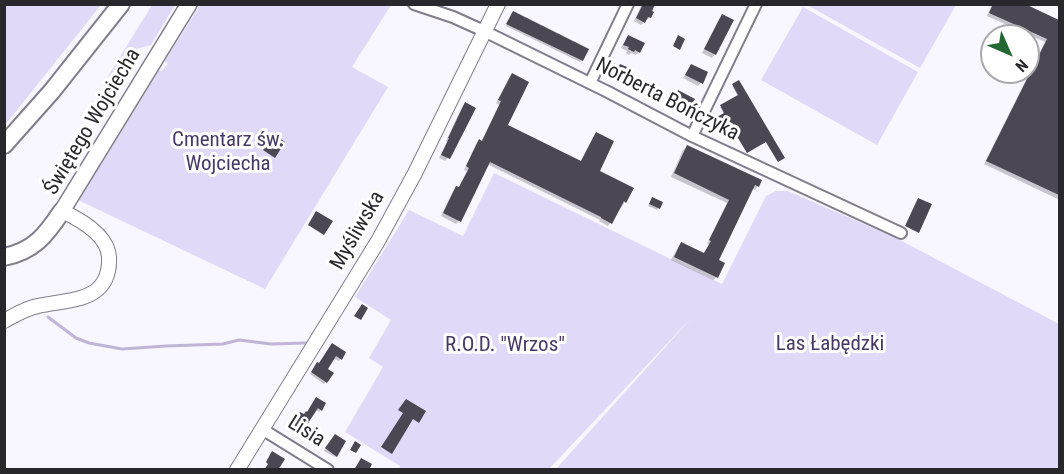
<!DOCTYPE html>
<html>
<head>
<meta charset="utf-8">
<style>
  body { margin:0 }
  #map { position:relative; width:1064px; height:474px; overflow:hidden; background:#f8f6ff; font-family:"Roboto Condensed",sans-serif }
  canvas { display:block }
  .frame { position:absolute; inset:0; border:6px solid #28272c; pointer-events:none }
  .north { position:absolute; left:980px; top:24px; width:60px; height:60px; box-sizing:border-box; background:#fff; border:2px solid #a9a9ab; border-radius:50%; rotate:135deg; font-size:16px; font-weight:700; line-height:24px; text-align:center; color:#28272c }
  .north::after { content:''; display:block; margin:auto; width:21px; height:27px; background:#226631; clip-path:polygon(50% 0,100% 100%,50% 72%,0 100%) }
</style>
</head>
<body>
<div id="map">
<canvas width="1064" height="474"></canvas>
<div class="frame"></div>
<div class="north">N</div>
</div>
<script>
const c = document.querySelector('canvas').getContext('2d');
c.lineJoin = 'round';
function fillPath(path, color) {
  c.fillStyle = color;
  c.fill(path, 'evenodd');
}
function trace(path, color, width, dash) {
  c.strokeStyle = color;
  c.lineWidth = width;
  c.lineCap = dash ? 'butt' : 'round';
  c.setLineDash(dash || []);
  c.stroke(path);
}
function write(font, color, halo, rows, align = 'center') {
  c.font = font + ' "Roboto Condensed",sans-serif';
  c.lineWidth = 6;
  c.setLineDash([]);
  c.textBaseline = 'middle';
  c.strokeStyle = halo;
  c.fillStyle = color;
  for (const [text, x, y, turn = 0] of rows) {
    c.save();
    c.translate(x, y);
    c.rotate((+turn || 0) * Math.PI / 180);
    c.textAlign = isNaN(turn) ? turn : align;
    if (halo) c.strokeText(text, 0, 0);
    c.fillText(text, 0, 0);
    c.restore();
  }
}
fillPath(new Path2D(`
  M4,5H101L5,125H4Z
  M152,5H175L151,45L136,49L107,78Z
  M200,5H391L352,67L388,87L265,289L78,200L159,70L161,71L168,64L165,61Z
  M807,5H956L920,68Z
  M803,7L918,72L877,145L761,80Z
  M494,173L722,284L766,196L776,191H788L898,239L1059,324V469H556L695,314L549,469H399L400,466L345,432L383,367L369,358L391,320L355,297L409,210L463,236Z`), '#e1d9f8');
fillPath(new Path2D(`
  M642,4H656L649,18L641,25L634,21Z
  M992,4H1021L1060,22V200L984,164L1045,42L987,16Z
  M513,13L582,60L580,62L506,26Z
  M722,16L732,21L715,54L712,58L702,53L719,19Z
  M628,36L639,52L636,55L631,53L629,55L626,53L627,51L621,48Z
  M614,65L629,73L622,85L606,77Z
  M691,65L701,83L698,86L683,78Z
  M512,75L506,125L580,163L593,137L596,134L598,172L625,202L608,226L599,221L600,220L487,164L459,221L456,224L441,216L453,191L457,188L458,189L467,171L464,170L476,144L479,141L481,142L499,105L496,103L509,78Z
  M739,82L783,157L777,161L765,141L738,137L731,141L717,119L724,114L720,107L738,96L732,86Z
  M678,92L688,110L685,113L670,105Z
  M465,104L448,158L445,161L439,158L447,142L446,141L462,107Z
  M687,147L758,186L755,190L751,188L717,260V277L713,280L671,260L678,247L681,244L703,254L709,245L707,244L727,203L671,177L683,150Z
  M652,199L661,203L657,210L648,206Z
  M330,346L344,353L339,361L333,358L326,370V382L324,384L310,374L316,366L319,365Z
  M316,399L321,410L319,412L315,409L300,433L298,435L288,428L293,420L306,414Z
  M333,438L336,456L335,457L324,451Z`), '#0003');
trace(new Path2D(`
  M48,317L76,338L89,343L122,349L166,346L223,344L239,340L271,344L306,343`), '#bfb6d7', 3);
fillPath(new Path2D(`
  M643,4H655L652,11L654,12L651,18L648,17L645,23L636,18Z
  M993,4H1025L1059,20V195L986,161L1047,39L989,13Z
  M513,11L589,49L583,61L506,24Z
  M722,14L734,20L716,55L704,49Z
  M628,35L645,43L640,53L635,50L634,52L628,49L629,47L623,45Z
  M678,35L685,39L680,50L673,46Z
  M614,63L619,66L620,64L627,67L626,69L631,72L626,82L608,74Z
  M691,64L708,72L703,84L685,75Z
  M512,73L529,82L508,125L581,161L596,132L614,141L600,171L634,188L626,203L624,201L612,224L601,218V217L490,162L461,222L443,213L456,186L459,187L469,168L466,166L479,139L482,141L501,101L498,100Z
  M739,80L785,158L778,162L766,142L747,153L738,138L732,142L717,117L724,113L720,105L738,95L732,84Z
  M678,90L695,99L689,110L672,102Z
  M465,102L476,108L450,159L441,155L449,138H448Z
  M273,134L285,142L275,158L263,150Z
  M687,145L762,180L759,187L755,185L719,260L725,263L718,278L674,257L681,242L704,253L711,241L709,240L729,200L674,173Z
  M652,197L663,202L660,209L649,204Z
  M918,198L932,204L919,233L905,226Z
  M316,211L333,221L324,235L308,225Z
  M362,304L368,308L361,320L354,316Z
  M332,343L346,352L342,360L336,356L328,369L334,373L327,383L311,372L317,362L319,363Z
  M316,397L326,403L322,411L318,408L301,434L288,426L295,416L296,417L300,412L304,414L306,411L307,412Z
  M406,399L426,411L419,423L413,419L392,454L381,447L403,413L398,410Z
  M335,434L346,441L337,457L325,448Z
  M355,441L361,445L356,453L350,450Z
  M272,451L285,459L278,470H264L268,464L266,462Z
  M361,458L372,464L369,470H354Z`), '#4b4854');
const minor = new Path2D(`
  M414,4L453,17L484,31L608,92L692,136L901,233
  M590,83L628,4
  M692,136L756,4
  M262,429L328,470`);
const tertiary = new Path2D(`
  M4,321C15,315 26,308 38,306C69,299 111,303 109,257C108,235 79,219 62,211
  M237,470L378,241L415,173L498,4`);
const secondary = new Path2D(`
  M62,211L189,4`);
const primary = new Path2D(`
  M4,145L52,91L121,4
  M4,257C34,251 46,235 62,211`);
trace(minor, '#817d8a', 14);
trace(tertiary, '#817d8a', 16);
trace(secondary, '#817d8a', 18);
trace(primary, '#817d8a', 20);
trace(minor, '#fff', 10);
trace(tertiary, '#fff', 14);
trace(secondary, '#fff', 15);
trace(primary, '#fff', 16);
write('21px', '#28272c', '#fff', [
  ["Norberta Bończyka",667,100,27],
  ["Świętego Wojciecha",93,122,-59],
  ["Myśliwska",358,231,-60],
  ["Lisia",306,432,32]
]);
write('21px', '#483866', '#fff', [
  ["Cmentarz św.",228,141],
  ["Wojciecha",228,165],
  ["Las Łabędzki",830,345],
  ["R.O.D. \"Wrzos\"",505,346]
]);
</script>
</body>
</html>
